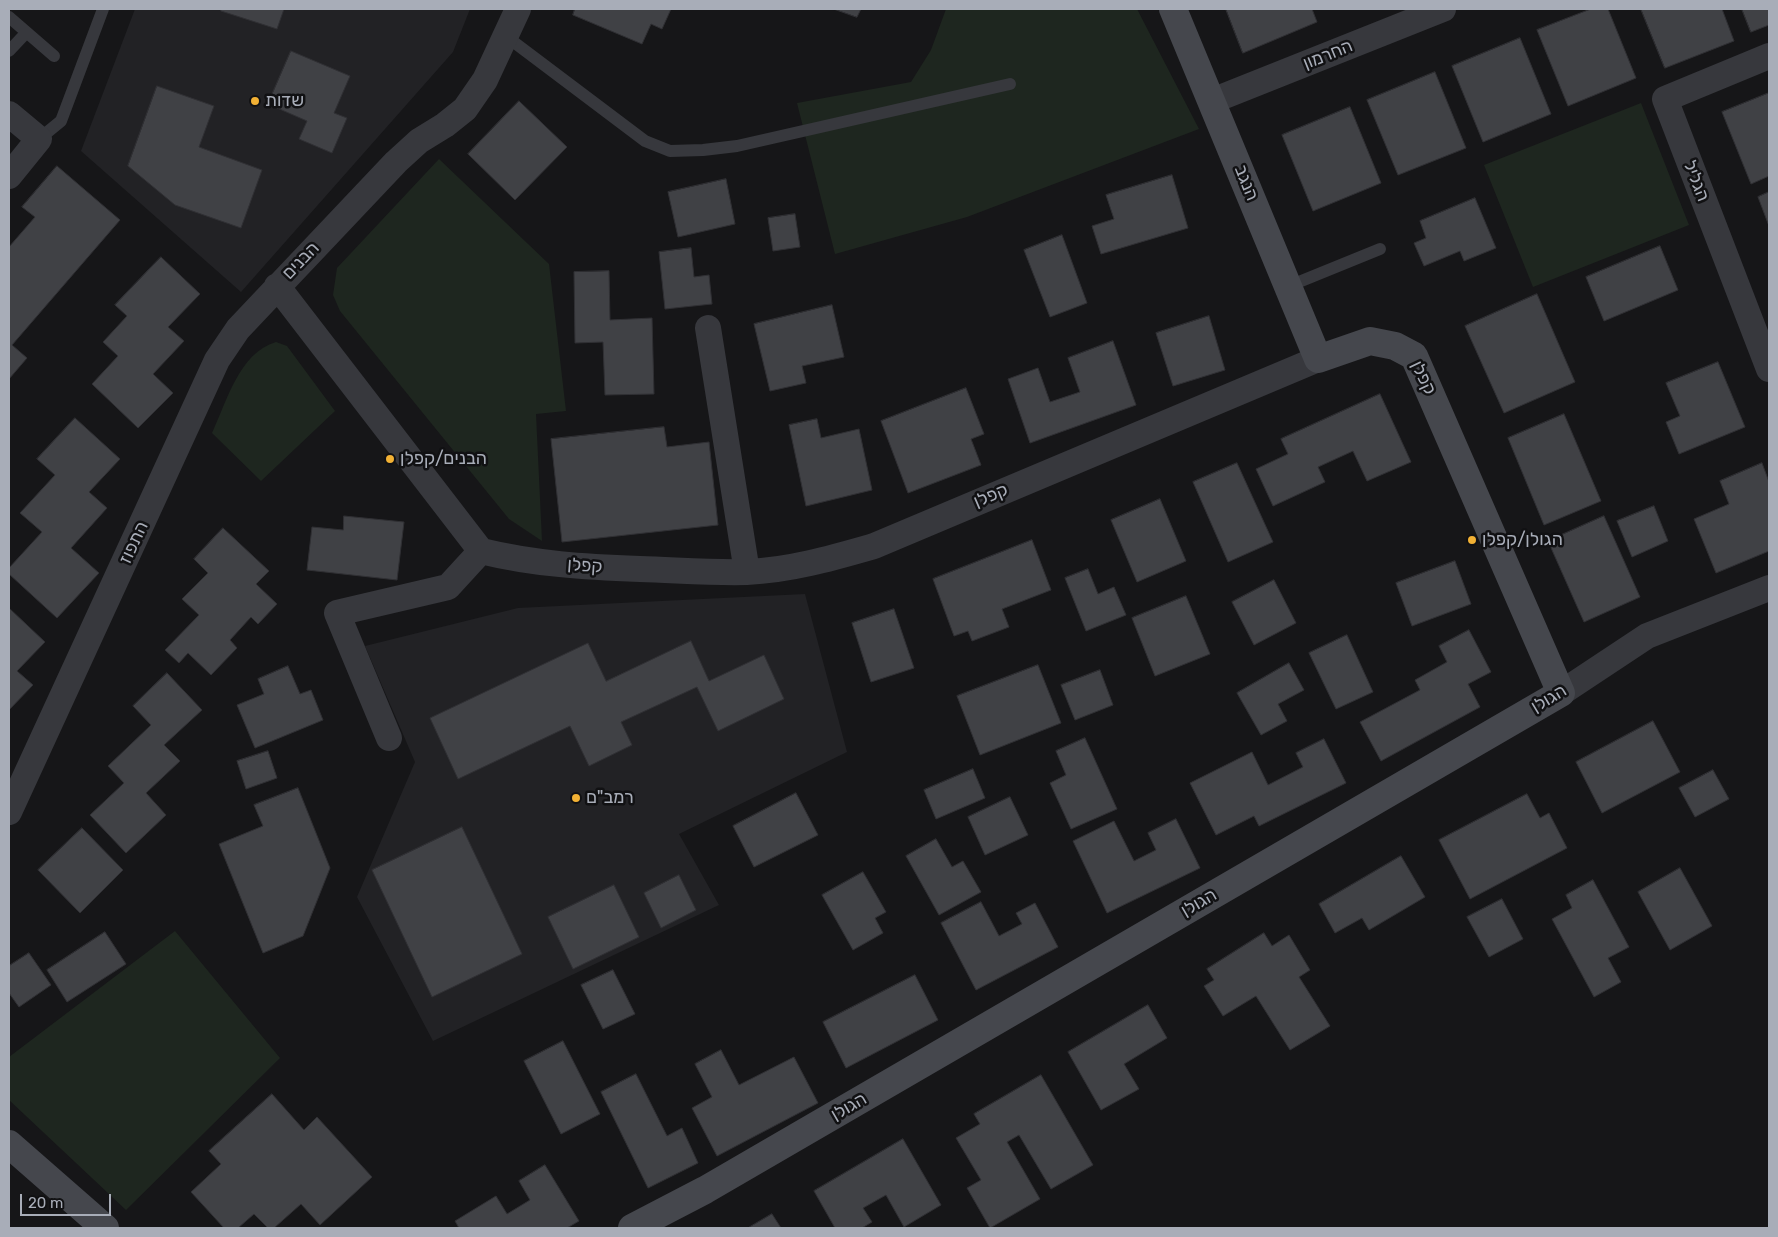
<!DOCTYPE html>
<html>
<head>
<meta charset="utf-8">
<style>
  body { margin:0 }
  #map { position:relative; width:1778px; height:1237px; overflow:hidden; background:#161618; font-family:Rubik,sans-serif }
  canvas { display:block }
  .frame { position:absolute; inset:0; border:10px solid #a8adb8; pointer-events:none }
  .scale { position:absolute; left:20px; top:1194px; width:91px; height:22px; box-sizing:border-box; border:2px solid #a8adb8; border-top:0; padding-left:6px; font-size:15px; line-height:18px; white-space:nowrap; color:#a8adb8; -webkit-text-stroke:4px #111113; paint-order:stroke }
</style>
</head>
<body>
<div id="map">
<canvas width="1778" height="1237"></canvas>
<div class="frame"></div>
<div class="scale">20 m</div>
</div>
<script>
const c = document.querySelector('canvas').getContext('2d');
c.lineJoin = 'round';
function fillPath(path, color) {
  c.fillStyle = color;
  c.fill(path, 'evenodd');
}
function trace(path, color, width, dash) {
  c.strokeStyle = color;
  c.lineWidth = width;
  c.lineCap = dash ? 'butt' : 'round';
  c.setLineDash(dash || []);
  c.stroke(path);
}
function write(font, color, halo, rows, align = 'center') {
  c.font = font + ' Rubik,Heebo,sans-serif';
  c.lineWidth = 5;
  c.setLineDash([]);
  c.textBaseline = 'middle';
  c.strokeStyle = halo;
  c.fillStyle = color;
  for (const [text, x, y, turn = 0] of rows) {
    c.save();
    c.translate(x, y);
    c.rotate((+turn || 0) * Math.PI / 180);
    c.textAlign = isNaN(turn) ? turn : align;
    if (halo) c.strokeText(text, 0, 0);
    c.fillText(text, 0, 0);
    c.restore();
  }
}
fillPath(new Path2D(`
  M135,9H470L453,52L241,292L81,151Z
  M805,594L847,752L679,834L719,905L433,1041L357,897L415,762L365,646L518,608Z`), '#222225');
fillPath(new Path2D(`
  M946,9H1137L1199,129L967,217L835,254L797,103L911,82L931,50Z
  M1641,103L1689,225L1533,287L1484,165Z
  M439,159L549,264L566,411L536,414L542,541L509,519L340,311L333,295L337,268Z
  M276,342L287,346L335,411L261,481L212,433C227,401 239,353 276,342Z
  M175,931L280,1058L126,1210L9,1100V1057Z`), '#1e261f');
const building = new Path2D(`
  M221,9H284L277,29L221,11Z
  M575,9H671L662,29L651,24L642,44L573,15Z
  M834,9H861L857,17Z
  M1226,9H1312L1317,22L1243,53Z
  M1591,9H1608L1636,78L1568,106L1537,30Z
  M1641,9H1722L1734,41L1665,68Z
  M1742,9H1769V25L1751,32Z
  M1520,38L1551,114L1483,142L1452,66Z
  M291,51L350,76L334,113L347,118L332,153L299,139L307,121L268,104Z
  M1435,72L1466,148L1398,175L1367,100Z
  M157,86L214,106L199,147L262,170L241,228L175,205L128,166Z
  M1769,93V176L1751,184L1722,112Z
  M519,101L567,147L515,200L468,154Z
  M1350,107L1381,183L1313,211L1282,135Z
  M57,166L120,220L12,345L27,358L9,379V247L35,217L22,207Z
  M1172,175L1188,228L1101,254L1092,226L1114,219L1106,195Z
  M726,179L735,224L678,237L668,192Z
  M1769,192V226L1758,197Z
  M1475,198L1496,248L1464,261L1460,251L1424,266L1414,243L1426,238L1420,221Z
  M795,214L800,247L773,251L768,218Z
  M1062,235L1087,303L1050,317L1024,250Z
  M1660,246L1678,290L1604,321L1586,277Z
  M691,248L694,277L709,275L712,304L665,309L659,252Z
  M161,257L200,294L168,327L184,341L153,374L173,393L138,428L92,384L118,356L103,342L127,316L115,305Z
  M609,271L610,320L652,318L654,394L605,395L603,342L575,343L574,272Z
  M1537,294L1575,382L1504,413L1465,326Z
  M832,305L844,357L802,366L806,383L770,391L754,324Z
  M1209,316L1225,370L1173,386L1156,333Z
  M1113,341L1136,405L1030,443L1008,379L1038,368L1050,402L1080,392L1068,358Z
  M1718,362L1745,427L1679,454L1666,422L1680,416L1666,383Z
  M966,388L984,434L971,439L981,465L908,493L881,421Z
  M1380,394L1411,462L1367,481L1353,451L1318,467L1325,482L1273,506L1256,469L1288,454L1281,439Z
  M1564,414L1601,501L1544,525L1508,438Z
  M75,418L120,459L89,492L107,508L71,548L99,573L57,618L9,574V568L42,532L20,513L55,475L37,459Z
  M817,419L821,438L859,429L872,490L806,506L789,425Z
  M664,427L667,447L709,442L718,525L562,542L551,439Z
  M1237,463L1273,542L1228,562L1193,482Z
  M1762,463L1769,482V551L1716,573L1694,519L1729,504L1720,481Z
  M1160,499L1186,561L1137,582L1111,520Z
  M1654,506L1668,541L1632,557L1617,521Z
  M344,516L404,522L397,580L307,570L312,527L343,530Z
  M1604,516L1640,597L1584,622L1548,541Z
  M223,528L269,571L256,584L277,604L258,624L251,617L230,640L237,648L211,675L188,653L179,663L165,650L199,615L182,599L208,573L194,559Z
  M1032,540L1051,590L1002,609L1009,627L972,641L968,631L954,636L933,579Z
  M1455,561L1471,604L1412,626L1396,583Z
  M1088,569L1098,594L1114,587L1126,615L1086,631L1065,578Z
  M1274,580L1296,623L1254,645L1232,602Z
  M1186,596L1210,654L1155,676L1132,618Z
  M9,608L45,642L17,671L33,685L9,710Z
  M894,609L914,668L871,682L852,623Z
  M1469,630L1491,672L1468,684L1480,707L1381,761L1360,722L1420,690L1415,680L1447,662L1439,646Z
  M1347,635L1373,692L1336,709L1309,653Z
  M691,641L709,681L764,655L784,699L718,731L697,687L621,722L632,745L589,766L570,726L458,779L430,718L588,643L606,681Z
  M1289,663L1304,690L1278,704L1287,721L1261,735L1237,693Z
  M1038,665L1061,723L980,755L957,696Z
  M288,666L300,694L311,690L323,720L255,748L237,705L264,694L258,679Z
  M1100,670L1113,705L1075,720L1061,685Z
  M167,673L202,710L164,745L180,761L146,793L166,815L126,853L90,815L124,783L108,766L151,725L133,706Z
  M1653,721L1680,772L1602,813L1576,762Z
  M1085,738L1117,809L1071,829L1050,783L1066,775L1056,751Z
  M1324,739L1346,783L1259,826L1254,816L1216,835L1190,783L1252,752L1268,785L1303,767L1296,753Z
  M268,751L277,778L246,789L237,761Z
  M973,769L985,798L936,819L924,790Z
  M1713,770L1729,799L1695,817L1679,788Z
  M298,788L330,868L303,936L263,953L219,844L263,826L254,805Z
  M796,793L818,835L754,867L733,826Z
  M1527,794L1540,818L1549,813L1567,848L1470,899L1439,840Z
  M1010,797L1028,835L985,855L968,817Z
  M1176,819L1200,868L1107,913L1073,841L1114,821L1134,861L1156,850L1148,833Z
  M462,827L522,954L432,997L372,870Z
  M82,828L123,870L80,913L38,870Z
  M936,839L952,867L963,861L981,892L939,915L906,856Z
  M1401,856L1425,897L1369,930L1362,918L1335,933L1319,904Z
  M1680,868L1712,926L1670,950L1638,892Z
  M863,872L886,912L875,918L883,933L853,950L822,895Z
  M679,875L696,910L661,928L644,893Z
  M1593,880L1629,947L1608,958L1621,982L1594,997L1552,919L1572,908L1566,895Z
  M614,885L639,937L573,969L548,917Z
  M1502,899L1523,939L1489,957L1467,917Z
  M981,902L999,936L1022,924L1016,913L1035,903L1058,947L976,990L941,923Z
  M105,932L126,964L67,1002L47,970Z
  M1264,933L1272,946L1289,935L1310,970L1299,977L1330,1026L1290,1050L1256,996L1223,1016L1204,986L1214,980L1207,969Z
  M29,953L51,985L19,1007L9,993V966Z
  M613,970L635,1014L603,1029L581,985Z
  M915,975L938,1020L846,1068L823,1022Z
  M1148,1005L1167,1038L1124,1064L1139,1089L1101,1110L1068,1052Z
  M563,1041L600,1114L561,1134L524,1061Z
  M721,1050L739,1085L794,1057L818,1103L717,1156L692,1108L712,1097L695,1064Z
  M636,1074L667,1136L682,1128L698,1163L648,1188L601,1092Z
  M1041,1075L1093,1165L1051,1189L1019,1135L1007,1142L1040,1199L990,1228L967,1188L981,1180L956,1138L980,1124L974,1114Z
  M272,1094L304,1130L317,1117L372,1177L320,1225L301,1204L274,1228H268L254,1214L238,1228H224L191,1192L221,1164L209,1151Z
  M903,1139L941,1205L904,1227L886,1195L863,1208L872,1222L862,1228H835L814,1191Z
  M545,1165L579,1221L567,1228H459L455,1221L496,1196L507,1214L530,1200L519,1181Z
  M772,1214L781,1228H748Z`);
fillPath(building, '#404145');
trace(building, '#303034', 1);
trace(new Path2D(`
  M9,17L54,56
  M507,37L645,141L670,151L703,150L737,146L1010,84
  M9,51L26,33
  M39,139L61,121L103,9
  M1289,286L1380,249`), '#37383d', 12);
trace(new Path2D(`
  M1769,56L1665,99L1769,369
  M1212,101L1443,9
  M9,114L39,139L9,176
  M277,286L481,551
  M708,328L747,572
  M1561,693L1647,636L1769,588
  M389,738L337,613L448,587L481,551C534,564 586,567 640,569C676,570 711,573 747,572C791,570 832,558 874,546L1318,359
  M9,812L217,360L238,329L396,162L419,141L445,125L465,109L485,80L518,9`), '#37383d', 26);
trace(new Path2D(`
  M9,1144L105,1228
  M632,1228L705,1190L1561,693L1414,356L1395,346L1370,341L1318,359L1173,9`), '#45474d', 28);
for (const [x, y, r, color] of [
  [255,101,5,"#f2b134"],
  [390,459,5,"#f2b134"],
  [1472,540,5,"#f2b134"],
  [576,798,5,"#f2b134"]
]) {
  const dot = new Path2D();
  dot.arc(x, y, r, 0, 2 * Math.PI);
  c.fillStyle = color;
  c.fill(dot);
  trace(dot, '#111113', 2);
}
write('18px', '#a8adb8', '#111113', [
  ["החרמון",1328,55,-22],
  ["הגליל",1696,181,69],
  ["הנגב",1246,183,68],
  ["הבנים",301,261,-46],
  ["קפלן",1423,378,64],
  ["קפלן",991,496,-23],
  ["התפוז",134,543,-65],
  ["קפלן",585,566,4],
  ["הגולן",1549,699,-31],
  ["הגולן",1199,903,-30],
  ["הגולן",849,1107,-30]
]);
write('18px', '#a8adb8', '#111113', [
  ["שדות",265,101],
  ["הבנים/קפלן",400,459],
  ["הגולן/קפלן",1482,540],
  ["רמב\"ם",586,798]
], 'left');
</script>
</body>
</html>
